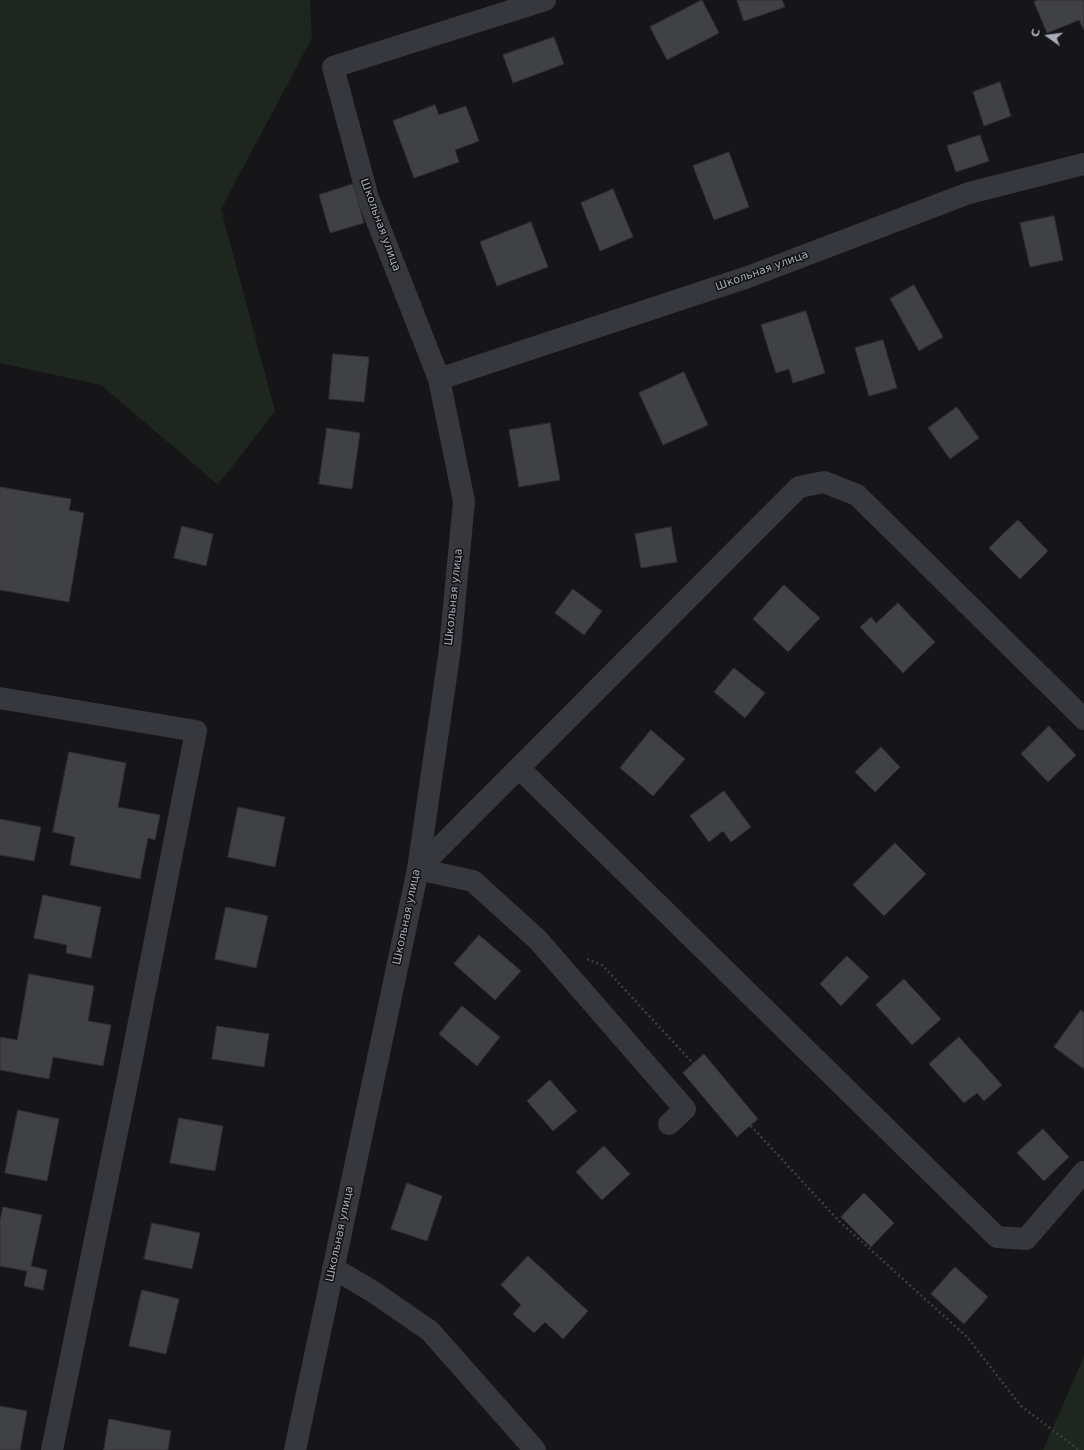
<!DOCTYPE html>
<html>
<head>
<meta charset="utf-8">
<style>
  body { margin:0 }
  #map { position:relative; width:1084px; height:1450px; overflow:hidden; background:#161618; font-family:"DejaVu Sans",sans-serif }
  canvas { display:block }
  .north { position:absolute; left:1028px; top:16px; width:40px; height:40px; -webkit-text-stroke:3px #111113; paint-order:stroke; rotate:284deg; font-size:11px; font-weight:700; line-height:16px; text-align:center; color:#a8adb8 }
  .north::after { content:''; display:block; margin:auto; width:14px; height:18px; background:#a8adb8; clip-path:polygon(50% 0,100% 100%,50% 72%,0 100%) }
</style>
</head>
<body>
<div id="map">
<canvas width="1084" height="1450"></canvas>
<div class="north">С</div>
</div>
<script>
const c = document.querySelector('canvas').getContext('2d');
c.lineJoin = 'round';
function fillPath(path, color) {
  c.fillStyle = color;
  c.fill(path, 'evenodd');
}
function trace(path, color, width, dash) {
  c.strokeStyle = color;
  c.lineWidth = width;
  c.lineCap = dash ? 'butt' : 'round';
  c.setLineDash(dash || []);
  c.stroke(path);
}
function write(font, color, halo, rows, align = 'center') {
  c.font = font + ' "DejaVu Sans",sans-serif';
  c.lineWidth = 3;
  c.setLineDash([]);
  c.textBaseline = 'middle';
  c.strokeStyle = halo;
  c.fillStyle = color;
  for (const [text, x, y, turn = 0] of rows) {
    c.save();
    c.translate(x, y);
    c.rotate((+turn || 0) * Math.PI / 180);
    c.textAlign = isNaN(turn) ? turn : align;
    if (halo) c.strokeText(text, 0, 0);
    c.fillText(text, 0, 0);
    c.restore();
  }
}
fillPath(new Path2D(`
  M0,0H310L312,38L221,209L275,411L218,485L101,385L0,363Z
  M1084,1356V1450H1043L1082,1361Z`), '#1e261f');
const building = new Path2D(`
  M702,0L719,33L667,60L650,27Z
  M737,0H782L785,7L744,21Z
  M1038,0H1084V30L1079,20L1047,33L1034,2Z
  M554,37L564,64L513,83L503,55Z
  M1000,82L1011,116L984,126L973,92Z
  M435,105L439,115L466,106L479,141L455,150L459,162L414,178L393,121Z
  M980,135L989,161L956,172L947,146Z
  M729,152L749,207L714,220L693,166Z
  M353,184L364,223L330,233L319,195Z
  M613,189L633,237L600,251L581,203Z
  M1054,216L1063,260L1030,267L1020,223Z
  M531,222L548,267L497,286L480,242Z
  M914,285L943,337L919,351L890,299Z
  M806,311L825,373L793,383L789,369L776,373L761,325Z
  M883,340L897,388L869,396L855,348Z
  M333,354L369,357L364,402L329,399Z
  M684,372L708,425L663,445L639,393Z
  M957,407L979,438L950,459L928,428Z
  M550,423L560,480L519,487L509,430Z
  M327,428L360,433L352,489L319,484Z
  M0,487L71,499L69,510L84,513L69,602L0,590Z
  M1018,520L1048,551L1020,579L989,548Z
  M182,526L213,534L206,566L174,558Z
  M671,527L677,562L641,568L635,534Z
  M784,585L820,618L788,652L753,619Z
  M573,589L602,611L584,635L555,613Z
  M898,603L935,642L903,673L860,627L871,617L876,623Z
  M734,668L765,693L745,718L714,692Z
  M1049,726L1076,755L1048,782L1021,754Z
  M651,730L685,759L653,796L620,768Z
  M881,747L900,767L875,792L855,772Z
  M69,752L126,763L118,807L160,815L155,840L148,838L140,879L70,865L75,837L53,832Z
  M724,791L751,827L731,842L723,831L709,842L690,816Z
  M238,807L285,817L275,867L228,857Z
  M0,819L41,827L34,861L0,855Z
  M895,843L926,874L884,916L853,885Z
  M43,895L101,907L91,958L66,953L67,945L34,938Z
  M226,907L268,916L256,968L215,959Z
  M479,935L521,971L495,1000L454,964Z
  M847,956L869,977L841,1006L820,984Z
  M29,974L94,986L88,1021L111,1025L103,1066L53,1057L49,1079L0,1070V1037L17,1040Z
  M904,979L941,1019L912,1045L876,1005Z
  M462,1006L500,1037L477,1066L439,1034Z
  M1081,1010L1084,1013V1069L1054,1047Z
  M217,1026L269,1034L264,1067L212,1059Z
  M959,1037L1002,1085L984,1101L977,1093L964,1103L929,1064Z
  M704,1054L758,1119L737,1137L683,1073Z
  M550,1080L577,1111L553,1131L527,1101Z
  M18,1110L59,1119L47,1181L5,1173Z
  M179,1118L223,1126L215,1171L170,1163Z
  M1043,1129L1069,1157L1044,1181L1017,1153Z
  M604,1146L630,1174L602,1200L576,1172Z
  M407,1183L442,1196L427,1241L391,1229Z
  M864,1193L894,1223L871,1247L841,1217Z
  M3,1207L42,1215L31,1266L47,1270L43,1290L24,1286L27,1271L0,1266V1221Z
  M152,1223L200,1233L192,1269L144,1259Z
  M528,1256L588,1311L563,1339L545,1322L534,1333L513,1314L521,1305L501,1285Z
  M955,1267L988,1297L964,1324L931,1294Z
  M142,1290L179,1299L166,1354L129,1346Z
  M0,1406L27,1411L20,1450H0Z
  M109,1419L171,1431L168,1450H104Z`);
fillPath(building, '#404145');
trace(building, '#303034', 1);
trace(new Path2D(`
  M587,959L602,965L839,1221L967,1337L1021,1406L1079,1450`), '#3d3f44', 2.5, [2, 3]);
trace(new Path2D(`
  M439,379L748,277L969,193L1084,164
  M0,698L196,731L127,1083L52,1450
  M519,768L997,1237L1026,1239L1084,1172
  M669,1124L685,1109L538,940L473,881L418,869L799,487L824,482L857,495L1084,719
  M333,1268L372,1291L430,1331L535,1450
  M295,1450L418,869L450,649L464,501L439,379L368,198L333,67L545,0`), '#37383d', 22);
write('11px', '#a8adb8', '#111113', [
  ["Школьная улица",380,225,70],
  ["Школьная улица",762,271,-20],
  ["Школьная улица",454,597,-84],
  ["Школьная улица",407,917,-78],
  ["Школьная улица",340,1234,-78]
]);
</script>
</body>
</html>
